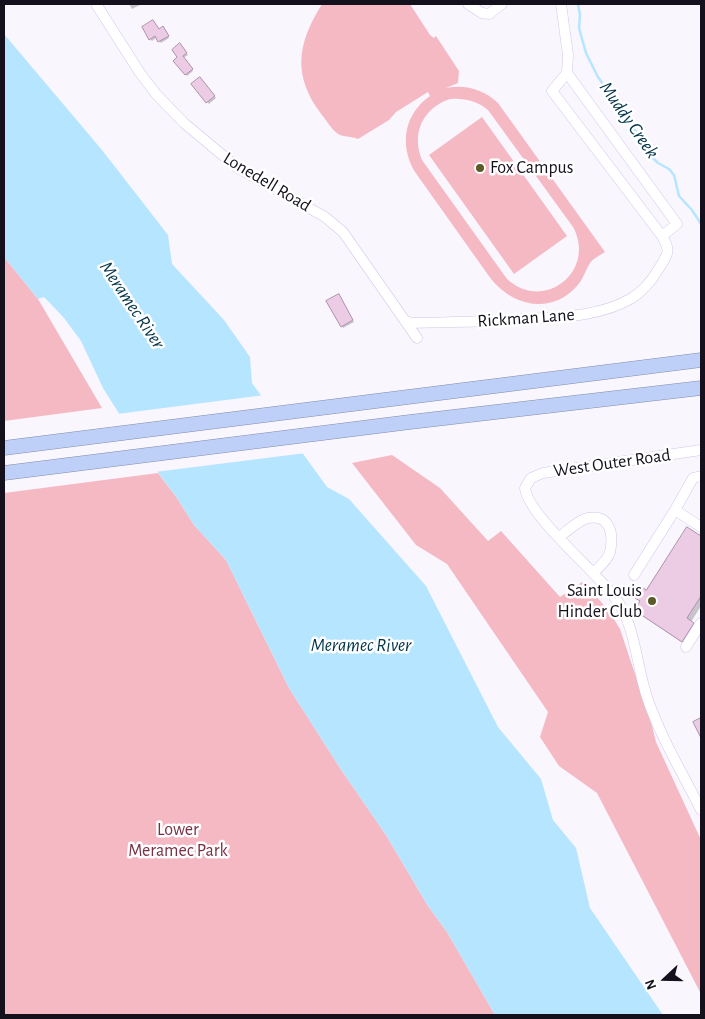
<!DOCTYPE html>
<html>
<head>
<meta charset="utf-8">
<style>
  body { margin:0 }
  #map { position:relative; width:705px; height:1019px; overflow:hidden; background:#f9f6fe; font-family:"Alegreya Sans",sans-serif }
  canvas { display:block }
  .frame { position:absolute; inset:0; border:5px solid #14101c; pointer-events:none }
  .north { position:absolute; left:640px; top:954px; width:50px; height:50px; -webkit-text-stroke:4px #fff; paint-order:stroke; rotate:249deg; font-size:14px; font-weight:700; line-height:20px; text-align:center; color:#14101c }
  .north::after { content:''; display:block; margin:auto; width:18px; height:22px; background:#14101c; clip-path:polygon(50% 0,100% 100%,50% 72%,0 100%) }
</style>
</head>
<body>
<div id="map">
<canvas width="705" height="1019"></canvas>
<div class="frame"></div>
<div class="north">N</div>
</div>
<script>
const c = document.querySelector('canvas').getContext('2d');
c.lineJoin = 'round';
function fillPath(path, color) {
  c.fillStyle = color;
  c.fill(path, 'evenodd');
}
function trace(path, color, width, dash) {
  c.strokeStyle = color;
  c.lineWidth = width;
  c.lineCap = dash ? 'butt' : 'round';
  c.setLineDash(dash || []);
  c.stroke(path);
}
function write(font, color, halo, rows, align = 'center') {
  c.font = font + ' "Alegreya Sans",sans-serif';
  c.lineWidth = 5;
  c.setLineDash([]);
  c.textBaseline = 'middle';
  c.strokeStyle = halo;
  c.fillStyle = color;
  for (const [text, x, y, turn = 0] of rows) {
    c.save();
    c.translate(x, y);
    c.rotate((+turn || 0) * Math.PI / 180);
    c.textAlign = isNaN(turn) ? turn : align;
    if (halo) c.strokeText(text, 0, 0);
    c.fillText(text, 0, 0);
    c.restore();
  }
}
fillPath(new Path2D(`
  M322,4H410L430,35L434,38L436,36L459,71L458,83L446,88C466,84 484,90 498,103L605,252C600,255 593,259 590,263C585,271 583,280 576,287C550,315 513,306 491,279L415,172C399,145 404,114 430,96L428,92L396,112L389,120L358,139C351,136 344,137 340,135C333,132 327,121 322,115C292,76 297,44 322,4ZM450,99C465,98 477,101 488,110L573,227C597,271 544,313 507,279L422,160C411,133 423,108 450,99Z
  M482,117L567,236L514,274L429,155Z
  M4,257L38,299L102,408L4,421Z
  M392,455L440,488L488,541L501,531L560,597L582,582C597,596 610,611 620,629L651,722L656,742L701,840V994L597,793L559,766L540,737L548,712L447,564L416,545L352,463Z
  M158,473L177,498L194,525L226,560L289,688L340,768L386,835L428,906L447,932L495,1015H4V493Z`), '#f5b9c4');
fillPath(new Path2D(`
  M4,34L102,150L168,235L172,264L224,320L250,357L252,383L327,487L349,499L426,586L498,727L541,779L553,820L576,848L590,908L663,1015H495L447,932L428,906L386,835L340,768L289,688L226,560L194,525L177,498L145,455L103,388L81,341L64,318L44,297L38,299L4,257Z`), '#b6e5ff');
fillPath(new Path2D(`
  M265,395L306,453L155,472L117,414Z`), '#f9f6fe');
fillPath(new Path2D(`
  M129,4H140V5L132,9Z
  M159,30H164L169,38L161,43L157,37L152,41L150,39Z
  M180,45L188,55L183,58L193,71L187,76L175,61L179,57Z
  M200,79L216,98L209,104L193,84Z
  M340,297L354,322L343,328L342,326Z
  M688,529L701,538V606L691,622L697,628L686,645L640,614L646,592Z`), '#0003');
trace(new Path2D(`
  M578,4L580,15L579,28L586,53L598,77L639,136L650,155L658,163L669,169L674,175L679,196L692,210L701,224`), '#b6e5ff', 2.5);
const building = new Path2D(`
  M153,20L159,29L163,26L169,36L158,42L155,36L149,40L142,27Z
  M180,43L187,53L183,56L193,69L185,75L173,61L177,57L172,50Z
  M200,77L215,96L206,103L191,84Z
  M339,294L353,320L341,327L326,301Z
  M687,527L701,536V596L687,618L694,623L682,642L634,610L640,601L635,598L642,587L646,590Z
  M701,718V738L693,722Z`);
fillPath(building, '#eccce5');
trace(building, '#ae90a8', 1);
const minor = new Path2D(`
  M96,4L140,73L156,94L184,123L238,168L325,217L343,232L417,338
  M468,4L482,13L489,14L502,4
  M567,73L552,91L662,236
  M405,321L413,323C450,322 487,322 524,319C560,317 600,317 632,298C643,291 652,280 658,270C667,255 672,252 662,236L677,224L567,73L568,55L561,4
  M701,450L543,473L531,478L525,488C528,516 597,572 616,599C637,629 636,667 648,700C661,738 683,774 701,810
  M675,510L693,478L701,476
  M559,537C568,531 578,520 588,518C610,514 614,534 610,552C608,560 599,567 593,573
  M634,575L675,510L701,527
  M686,647L701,623`);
const highway = new Path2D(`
  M4,448L701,360
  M4,473L410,422L701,388`);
trace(minor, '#d1c6e9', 11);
trace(highway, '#828daa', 15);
trace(minor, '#fff', 10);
trace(highway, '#bed0f7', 14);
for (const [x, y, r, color] of [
  [480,168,5,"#5d5a27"],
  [652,601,5,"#5d5a27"]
]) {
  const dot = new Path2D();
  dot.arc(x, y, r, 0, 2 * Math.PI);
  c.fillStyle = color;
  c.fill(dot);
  trace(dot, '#fff', 2);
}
write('18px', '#14101c', '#fff', [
  ["Fox Campus",490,168],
  ["Saint Louis",642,591,"right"],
  ["Hinder Club",642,612,"right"]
], 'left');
write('18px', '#14101c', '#fff', [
  ["Lonedell Road",267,182,31],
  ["Rickman Lane",526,318,-4],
  ["West Outer Road",612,463,-8]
]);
write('18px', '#7a3044', '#fff', [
  ["Lower",178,830],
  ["Meramec Park",178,851]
]);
write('italic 19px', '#003348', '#fff', [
  ["Muddy Creek",629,120,55],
  ["Meramec River",132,305,56],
  ["Meramec River",361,645]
]);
</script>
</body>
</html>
